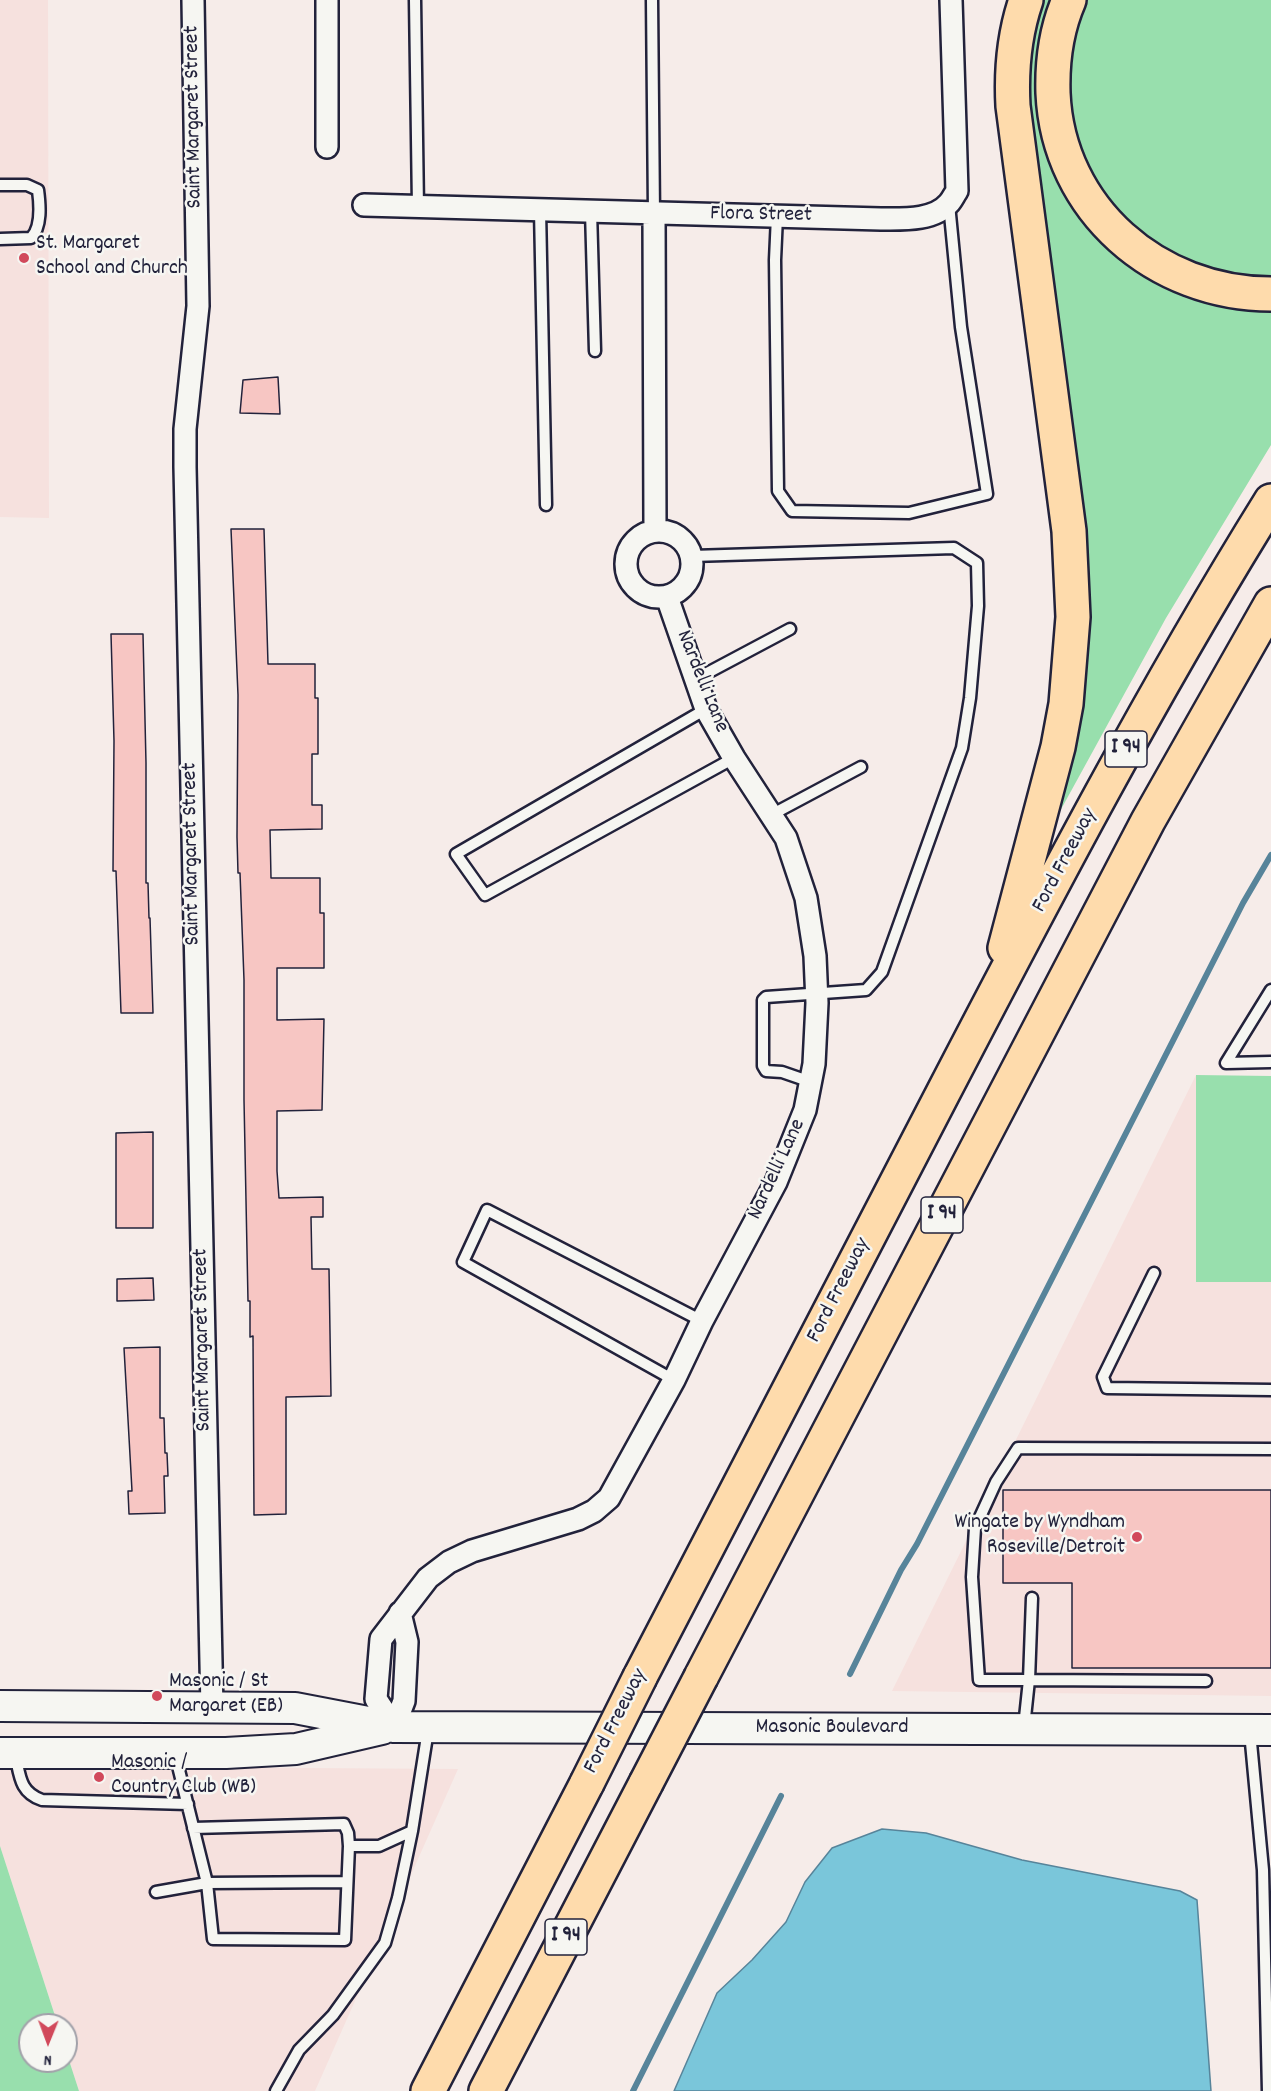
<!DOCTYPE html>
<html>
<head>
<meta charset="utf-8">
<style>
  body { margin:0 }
  #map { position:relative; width:1271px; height:2091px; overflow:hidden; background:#f6ece9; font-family:Dekko,sans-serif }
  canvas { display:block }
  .north { position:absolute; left:18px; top:2013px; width:60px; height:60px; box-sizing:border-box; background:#f6f6f2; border:2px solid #a1a1a9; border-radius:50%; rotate:181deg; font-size:16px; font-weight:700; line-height:24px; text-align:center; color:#22223b }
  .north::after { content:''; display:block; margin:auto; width:21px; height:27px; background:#d1495b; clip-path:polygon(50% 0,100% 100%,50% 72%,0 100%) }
</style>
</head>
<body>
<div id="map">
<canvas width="1271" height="2091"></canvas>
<div class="north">N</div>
</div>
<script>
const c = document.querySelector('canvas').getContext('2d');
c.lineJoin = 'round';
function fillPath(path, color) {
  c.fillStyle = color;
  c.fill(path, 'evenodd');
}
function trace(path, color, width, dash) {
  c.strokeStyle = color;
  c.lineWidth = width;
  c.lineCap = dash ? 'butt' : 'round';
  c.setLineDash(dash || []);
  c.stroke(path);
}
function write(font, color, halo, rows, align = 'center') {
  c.font = font + ' Dekko,sans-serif';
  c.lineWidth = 5;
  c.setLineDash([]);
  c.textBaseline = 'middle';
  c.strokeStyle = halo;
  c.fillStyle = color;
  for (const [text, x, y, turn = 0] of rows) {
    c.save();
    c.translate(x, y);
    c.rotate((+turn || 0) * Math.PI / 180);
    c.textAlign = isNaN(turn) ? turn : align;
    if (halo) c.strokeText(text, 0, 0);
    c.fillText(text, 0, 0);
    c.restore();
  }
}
fillPath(new Path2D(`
  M0,0H48L49,518L0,517Z
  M1196,1075V1282H1271V1696L892,1691Z
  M0,1766L458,1769L315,2091H79L66,2051V2025H58L0,1846Z`), '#f6e1de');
fillPath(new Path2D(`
  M1037,0H1058L1051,18L1091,219L1271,304V445L1166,618L1059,813L1054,810L1075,714L1024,105Z
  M1088,0H1271V280C1254,278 1237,278 1221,275C1209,272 1176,259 1165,252C1151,243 1133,230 1122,218C1067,160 1054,71 1088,0Z
  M1196,1075L1271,1076V1282H1196Z
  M0,1846L58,2025H30V2061H66V2051L79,2091H0Z`), '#98dfad');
const water = new Path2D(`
  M882,1829L926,1833L1022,1860L1180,1891L1197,1900L1211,2091H674L717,1993L752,1960L786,1922L805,1882L832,1848Z`);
fillPath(water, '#7ac6da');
trace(water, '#57849a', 1.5);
trace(new Path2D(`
  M850,1674L901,1570L917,1544L1243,903L1271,855
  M633,2091L781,1796`), '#57849a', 6);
const building = new Path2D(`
  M278,377L280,414L240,413L243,380Z
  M231,529H264L268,664H315V698H318V754H312V805H322V829L270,830L271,878H320V913H324V968H277V1020L324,1019L322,1110L277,1111V1171L279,1198L323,1197V1217H311L312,1269H329L331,1396L286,1397V1514L254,1515L253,1336L250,1337V1301H248L244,1100V980L240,873H238L237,837L238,695Z
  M111,634H143L146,763V883H148L149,918H150L153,1013H121L116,871H113L114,741Z
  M153,1132V1228H116V1133Z
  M153,1278L154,1300L117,1301V1279Z
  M160,1347V1418H164L165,1453H167L168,1476H164L165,1513L129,1514L128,1491H132L124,1348Z
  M1003,1490H1271V1668H1072V1583H1003Z`);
fillPath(building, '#f7c6c3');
trace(building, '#22223b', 1.5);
const lane = new Path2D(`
  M415,0L418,207
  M652,0L654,213
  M0,185H27L38,190C40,205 42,227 31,238L0,239
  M540,210L546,505
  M591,211L595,351
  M777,216L775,260L778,491L792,511L909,513L987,494L961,327L949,204
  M692,556L954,548L977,563L978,606L970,698L962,748L882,972L866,990L766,997L763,1000V1066L766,1071L782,1072L811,1082
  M696,679L790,629
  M706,709L456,854L485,895L734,758
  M771,815L861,767
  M1271,990L1226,1063L1271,1062
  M1154,1273L1103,1377L1107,1388L1271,1390
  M674,1380L463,1262L487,1210L702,1321
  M1032,1598L1029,1680L1206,1681
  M1024,1727L1029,1680H979L972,1577L975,1528L996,1482L1018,1448L1271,1449
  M1250,1732L1263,1870L1268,2091
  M15,1754C20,1775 19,1792 42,1800L188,1804
  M175,1754L207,1883L213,1939L345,1940L349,1846H379L412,1831
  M193,1828L344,1824L348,1833L349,1846
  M156,1892L207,1883L347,1882
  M276,2091L299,2050L333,2015L385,1943L398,1898L412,1831L428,1730`);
const street = new Path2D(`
  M193,0L198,306L185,429V467L212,1708
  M327,147V0
  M364,205L881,219C902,219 934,221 949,203C952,200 954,195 957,191L951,0
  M654,213L655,530
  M626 564a33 33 0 1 1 66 0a33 33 0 1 1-66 0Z
  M394,1727L376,1699L381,1639L428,1578L449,1562L472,1551L578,1519L594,1511L609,1498L674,1380L702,1321L776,1182L805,1110L814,1064L817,1003L815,956L806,898L786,838L734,758L706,709L667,597
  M394,1727L404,1701L407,1642L400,1613`);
const secondary = new Path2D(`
  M0,1706L295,1708L394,1727L1271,1730
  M0,1753H226L296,1749L382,1729`);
const highway = new Path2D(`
  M1069,0C1056,30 1052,61 1053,93C1058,210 1157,294 1271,294
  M1005,948L1058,747L1066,704L1073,617L1069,531L1013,106C1011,69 1014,35 1026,0
  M640,1677C741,1482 842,1288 943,1093C1047,893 1152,692 1271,501
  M701,1677L1148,821L1271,604
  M428,2091L587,1783
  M486,2091L646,1783`);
trace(lane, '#22223b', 15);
trace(street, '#22223b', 26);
trace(secondary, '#22223b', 34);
trace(highway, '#22223b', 38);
trace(lane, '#f6f6f2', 10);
trace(street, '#f6f6f2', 21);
trace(secondary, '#f6f6f2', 30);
trace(highway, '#fedbac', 33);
const highwayBridge = new Path2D(`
  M587,1783L640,1677
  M646,1783L701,1677`);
trace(highwayBridge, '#22223b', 38, []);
trace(highwayBridge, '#fedbac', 33);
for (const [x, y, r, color] of [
  [24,258,6,"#d1495b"],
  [1137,1537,6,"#d1495b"],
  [157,1696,6,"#d1495b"],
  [99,1777,6,"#d1495b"]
]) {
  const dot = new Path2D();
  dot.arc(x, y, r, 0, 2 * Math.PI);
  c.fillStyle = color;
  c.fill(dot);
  trace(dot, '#f6f6f2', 2);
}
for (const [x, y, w] of [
  [1126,749,42],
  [942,1215,42],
  [566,1937,42]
]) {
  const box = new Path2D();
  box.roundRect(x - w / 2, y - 18, w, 36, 4.5);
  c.fillStyle = '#f6f6f2';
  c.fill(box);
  trace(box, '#22223b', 1.5);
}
write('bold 21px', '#22223b', null, [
  ["I 94",1126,749],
  ["I 94",942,1215],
  ["I 94",566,1937]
]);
write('22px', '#22223b', '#f6f6f2', [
  ["Saint Margaret Street",195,117,-91],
  ["Flora Street",761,216,1],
  ["Nardelli Lane",701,682,68],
  ["Saint Margaret Street",193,854,-91],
  ["Ford Freeway",1066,861,-62],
  ["Nardelli Lane",778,1170,-65],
  ["Ford Freeway",840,1291,-63],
  ["Saint Margaret Street",204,1340,-91],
  ["Ford Freeway",617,1722,-63],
  ["Masonic Boulevard",832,1729]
]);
write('22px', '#22223b', '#f6f6f2', [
  ["St. Margaret",36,245],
  ["School and Church",36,270],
  ["Wingate by Wyndham",1125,1524,"right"],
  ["Roseville/Detroit",1125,1549,"right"],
  ["Masonic / St",169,1683],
  ["Margaret (EB)",169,1708],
  ["Masonic /",111,1764],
  ["Country Club (WB)",111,1789]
], 'left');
</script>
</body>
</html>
